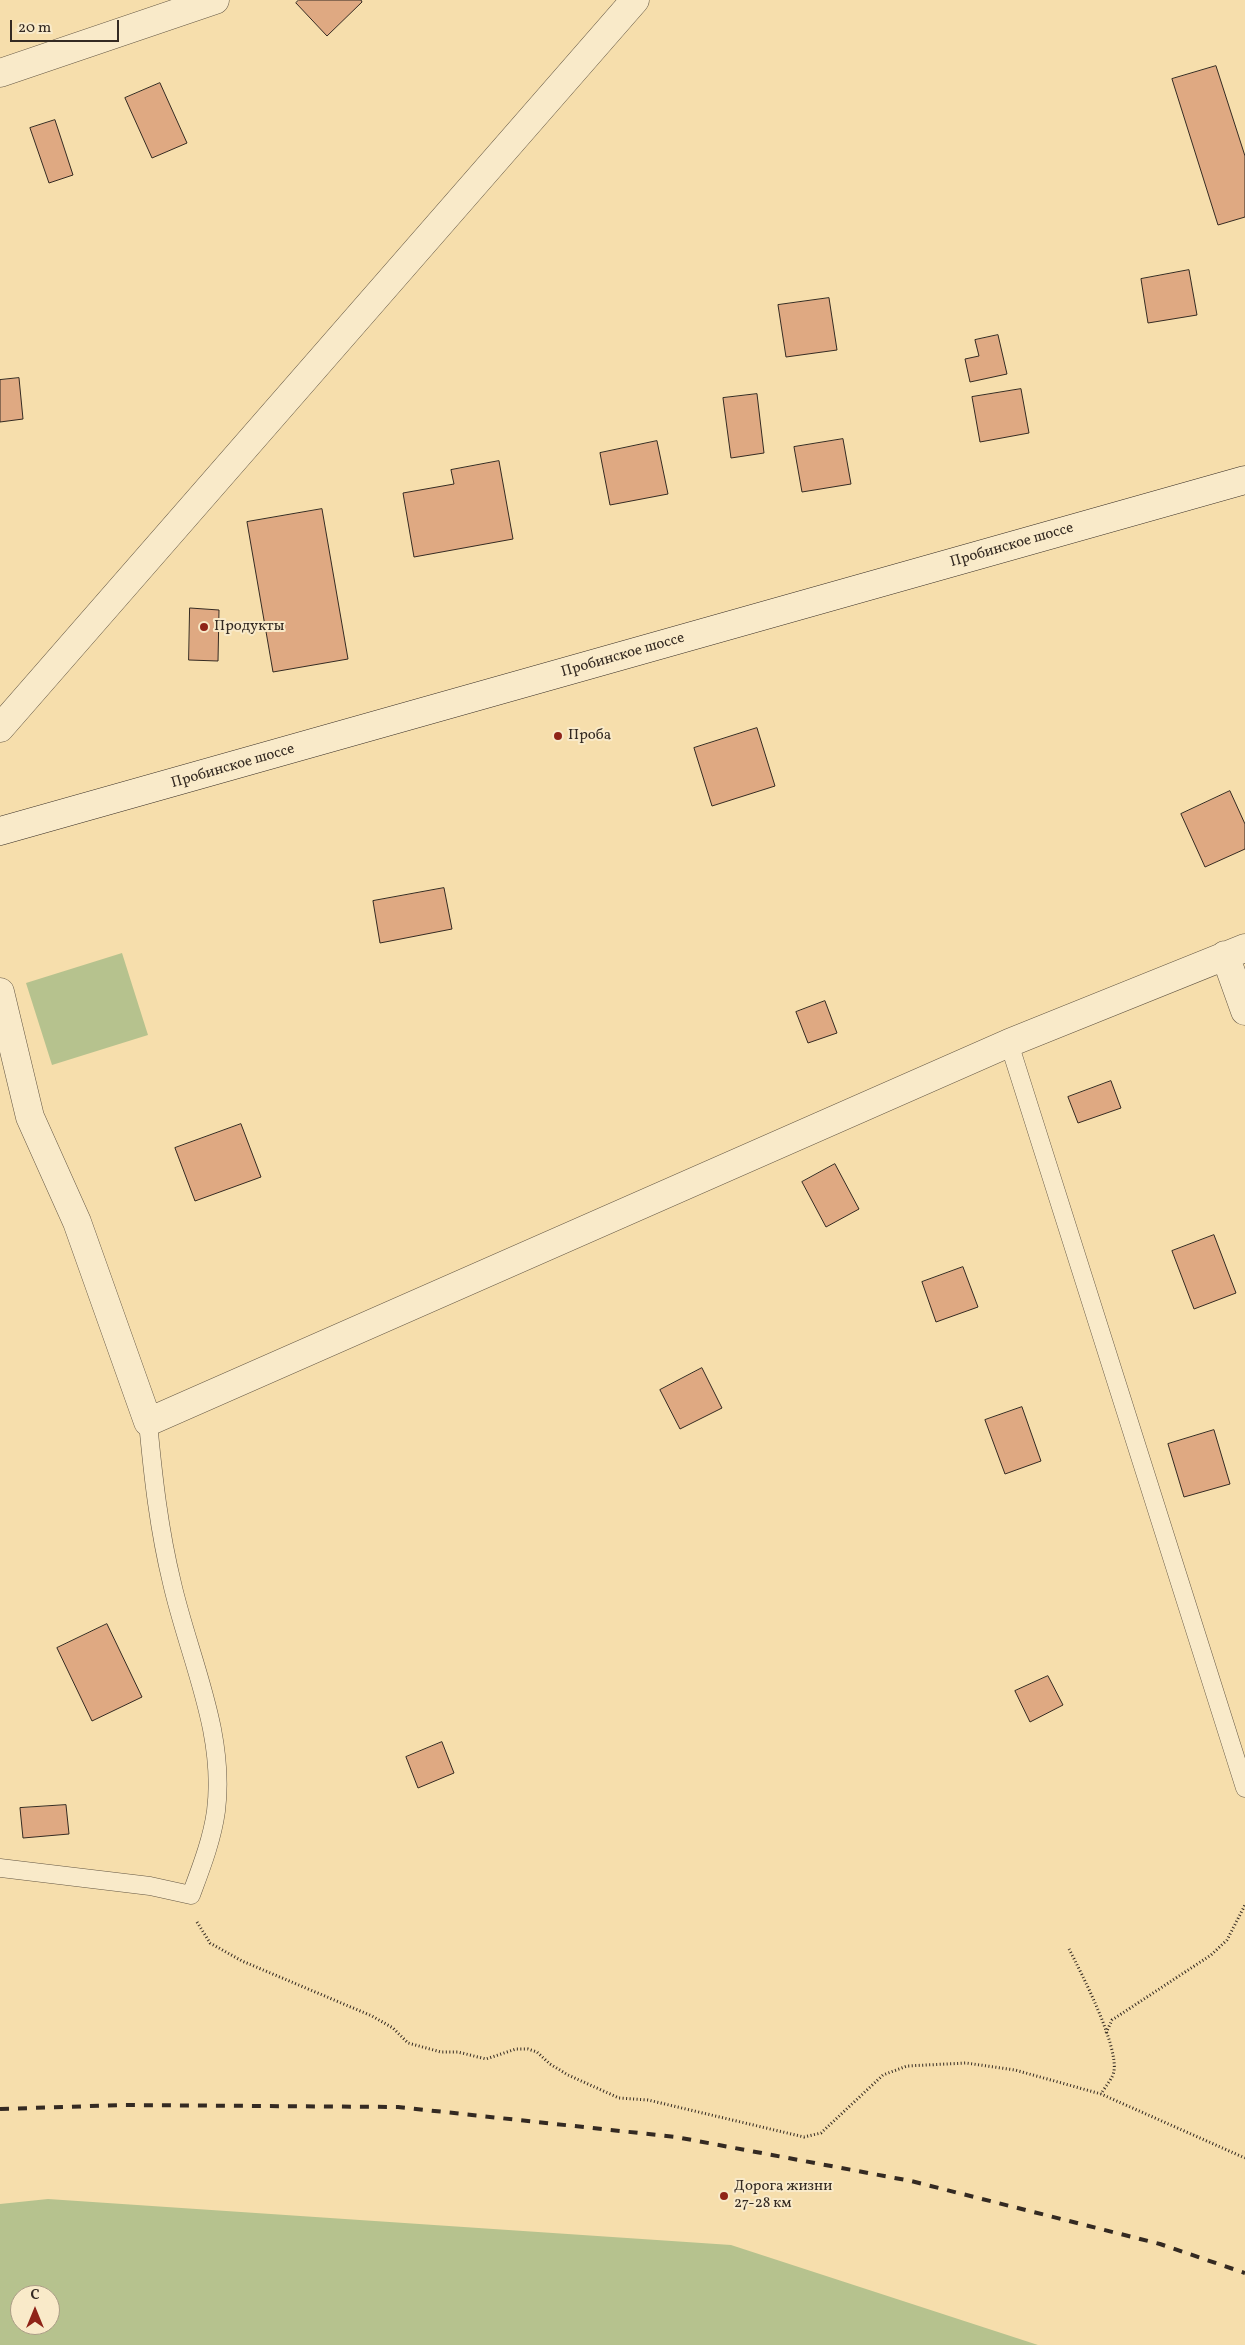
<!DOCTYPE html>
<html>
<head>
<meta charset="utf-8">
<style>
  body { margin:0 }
  #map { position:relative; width:1245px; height:2345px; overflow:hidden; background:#f6deac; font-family:Vollkorn,serif }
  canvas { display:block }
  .north { position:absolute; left:10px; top:2285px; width:50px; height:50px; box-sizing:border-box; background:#f9eac9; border:1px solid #aa9d86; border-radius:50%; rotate:0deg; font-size:14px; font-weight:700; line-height:20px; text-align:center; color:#342a22 }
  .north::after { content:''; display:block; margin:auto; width:18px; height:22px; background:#8f2418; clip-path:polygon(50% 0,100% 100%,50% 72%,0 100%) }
  .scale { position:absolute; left:10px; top:20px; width:109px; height:22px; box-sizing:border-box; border:2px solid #342a22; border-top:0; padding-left:6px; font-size:15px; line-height:18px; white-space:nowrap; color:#342a22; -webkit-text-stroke:4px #f9eac9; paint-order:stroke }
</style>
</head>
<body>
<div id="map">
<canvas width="1245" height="2345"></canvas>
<div class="north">С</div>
<div class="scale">20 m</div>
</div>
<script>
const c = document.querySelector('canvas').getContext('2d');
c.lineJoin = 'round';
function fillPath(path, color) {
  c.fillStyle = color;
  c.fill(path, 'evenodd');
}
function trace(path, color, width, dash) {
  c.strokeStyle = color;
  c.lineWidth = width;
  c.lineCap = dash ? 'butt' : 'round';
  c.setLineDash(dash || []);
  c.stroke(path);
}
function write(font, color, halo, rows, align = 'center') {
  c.font = font + ' Vollkorn,serif';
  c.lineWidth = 4;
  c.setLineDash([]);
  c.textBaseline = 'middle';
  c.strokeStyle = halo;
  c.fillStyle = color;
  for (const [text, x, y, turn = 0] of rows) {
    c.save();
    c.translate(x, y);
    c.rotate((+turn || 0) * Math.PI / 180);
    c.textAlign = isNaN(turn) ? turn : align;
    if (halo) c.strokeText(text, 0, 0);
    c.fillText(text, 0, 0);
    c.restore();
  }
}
fillPath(new Path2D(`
  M122,953L148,1035L52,1065L26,983Z
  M48,2199L731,2245L1038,2345H0V2204ZM20,2295H50V2325H20Z`), '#b6c28e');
const building = new Path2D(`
  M299,0H361L362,2L327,36L296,3Z
  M1216,66L1245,156V217L1218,225L1172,79Z
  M160,83L187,143L152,158L125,98Z
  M55,120L73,175L49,183L30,128Z
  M1189,270L1197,315L1148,323L1141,279Z
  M829,298L837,350L786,357L778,305Z
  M998,335L1007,374L970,382L965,359L979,356L975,340Z
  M19,378L23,419L0,422V380Z
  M1021,389L1029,433L980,442L972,397Z
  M757,394L764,453L731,458L723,398Z
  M843,439L851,484L802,492L794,447Z
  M657,441L668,494L610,505L600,453Z
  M499,461L513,539L414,557L403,493L454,484L451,470Z
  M322,509L348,659L273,672L247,522Z
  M190,608L219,610L218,661L189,660Z
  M757,728L775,786L712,806L694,748Z
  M1230,791L1245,824V849L1205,867L1181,814Z
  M444,888L452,929L380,943L373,901Z
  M825,1001L837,1033L808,1043L796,1012Z
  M1111,1081L1121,1108L1078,1123L1068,1097Z
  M241,1124L261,1177L195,1201L175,1148Z
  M835,1164L859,1209L826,1227L802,1182Z
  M1214,1235L1236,1293L1194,1309L1172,1251Z
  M963,1267L978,1307L936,1322L922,1282Z
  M702,1368L722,1408L680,1429L660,1390Z
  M1022,1407L1041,1461L1005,1474L985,1420Z
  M1214,1430L1230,1484L1184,1497L1168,1444Z
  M107,1624L142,1697L92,1721L57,1648Z
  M1048,1676L1063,1705L1030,1722L1015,1691Z
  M442,1742L454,1773L418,1788L406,1757Z
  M66,1805L69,1834L23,1838L20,1808Z`);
fillPath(building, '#dfa982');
trace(building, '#342a22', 1);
const service = new Path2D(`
  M1009,1043L1245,1788
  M0,1868L150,1886L191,1895C201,1868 212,1840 216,1811C226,1732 189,1658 172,1583C159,1530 153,1476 148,1422`);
const minor = new Path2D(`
  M0,73L215,0
  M1225,955L1245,1011
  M0,992L30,1117L77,1222L148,1422L1009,1043L1245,948`);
const tertiary = new Path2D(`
  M0,728L635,0`);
const secondary = new Path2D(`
  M0,831L1245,480`);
trace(service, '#645744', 19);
trace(minor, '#645744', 29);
trace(tertiary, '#645744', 29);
trace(secondary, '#342a22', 29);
trace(new Path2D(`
  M197,1922L210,1943L242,1961L372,2016L393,2028L408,2043L441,2052H458L486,2059L516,2049H528L537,2052L550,2064L568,2075L619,2098L648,2100L804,2137L821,2133L883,2075L907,2066L966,2063L1015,2070L1101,2094L1245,2158
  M1069,1949C1082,1974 1118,2045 1114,2071C1113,2078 1105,2087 1101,2094
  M1106,2033L1112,2020L1211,1955L1227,1940L1245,1905`), '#342a22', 3, [1, 2.5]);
trace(service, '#f9eac9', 18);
trace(minor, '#f9eac9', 28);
trace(tertiary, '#f9eac9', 28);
trace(secondary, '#f9eac9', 28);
trace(new Path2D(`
  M0,2109L124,2105L398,2107L676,2137L911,2181L1160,2244L1245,2273`), '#342a22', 4, [9, 9]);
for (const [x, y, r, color] of [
  [204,627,5,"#8f2418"],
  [558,736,5,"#8f2418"],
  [724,2196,5,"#8f2418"]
]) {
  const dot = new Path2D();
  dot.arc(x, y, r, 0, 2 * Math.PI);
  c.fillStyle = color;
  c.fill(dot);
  trace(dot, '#f9eac9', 2);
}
write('15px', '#342a22', '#f9eac9', [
  ["Пробинское шоссе",1012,546,-16],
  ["Пробинское шоссе",623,656,-16],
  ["Пробинское шоссе",233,767,-16]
]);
write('15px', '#342a22', '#f9eac9', [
  ["Продукты",214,627],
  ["Проба",568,736],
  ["Дорога жизни",734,2187],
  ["27-28 км",734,2204]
], 'left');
</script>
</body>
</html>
